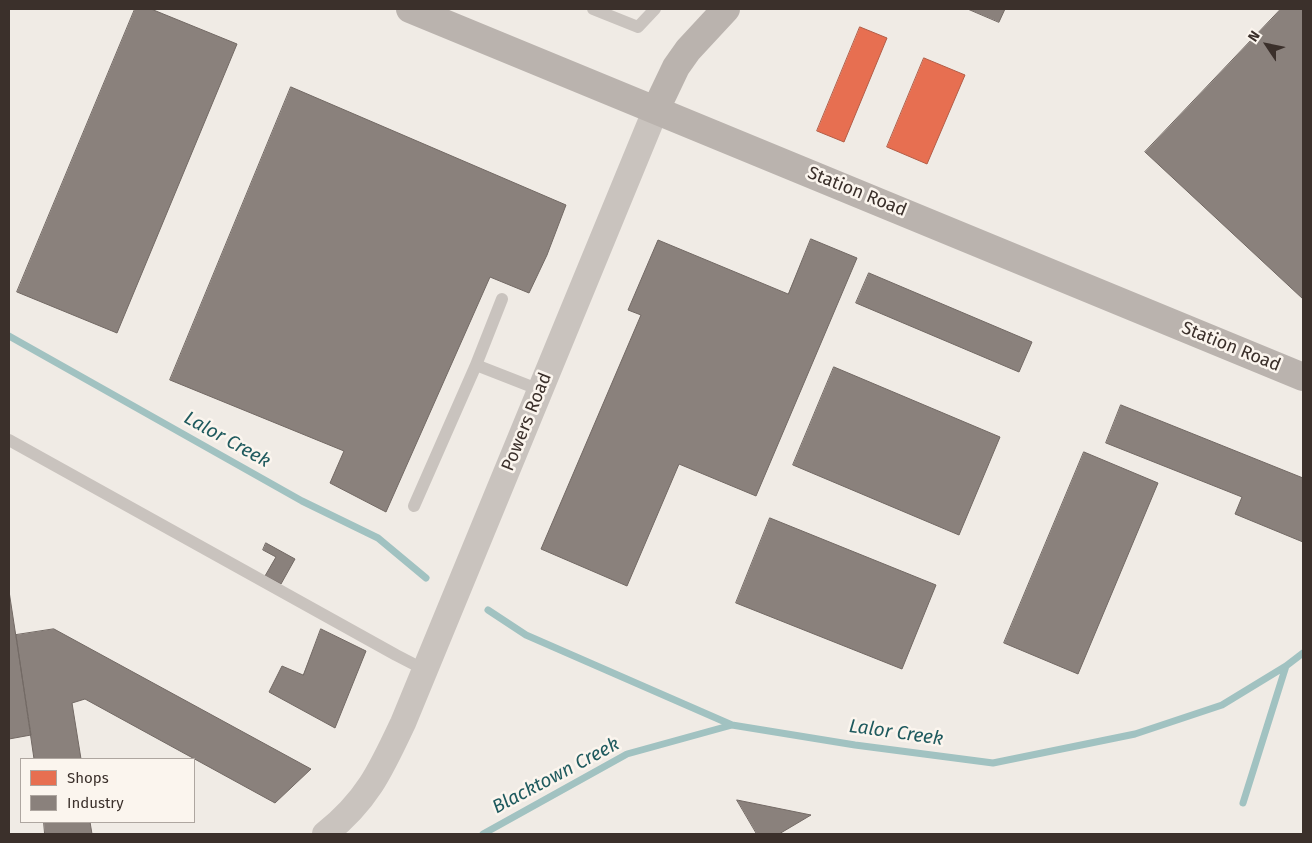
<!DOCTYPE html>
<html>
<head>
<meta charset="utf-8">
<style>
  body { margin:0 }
  #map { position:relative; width:1312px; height:843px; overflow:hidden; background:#f0ebe5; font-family:"Fira Sans",sans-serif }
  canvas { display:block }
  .frame { position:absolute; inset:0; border:10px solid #3b302b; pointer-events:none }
  .legend { position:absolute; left:20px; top:758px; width:175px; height:65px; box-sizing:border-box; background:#fbf5ee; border:1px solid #aea6a0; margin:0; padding:6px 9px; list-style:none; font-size:15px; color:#3b302b }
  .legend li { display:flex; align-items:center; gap:10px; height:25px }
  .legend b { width:25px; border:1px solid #aea6a0 }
  .north { position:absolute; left:1242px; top:20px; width:50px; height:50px; -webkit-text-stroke:4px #fbf5ee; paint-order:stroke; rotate:304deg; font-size:14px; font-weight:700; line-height:20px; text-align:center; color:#3b302b }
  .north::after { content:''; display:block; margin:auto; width:18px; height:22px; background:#3b302b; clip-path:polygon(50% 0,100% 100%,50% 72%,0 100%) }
</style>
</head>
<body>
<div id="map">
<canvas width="1312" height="843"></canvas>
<div class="frame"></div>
<ul class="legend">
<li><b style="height:14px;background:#e76f51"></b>Shops</li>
<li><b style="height:14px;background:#8a817c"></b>Industry</li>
</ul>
<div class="north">N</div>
</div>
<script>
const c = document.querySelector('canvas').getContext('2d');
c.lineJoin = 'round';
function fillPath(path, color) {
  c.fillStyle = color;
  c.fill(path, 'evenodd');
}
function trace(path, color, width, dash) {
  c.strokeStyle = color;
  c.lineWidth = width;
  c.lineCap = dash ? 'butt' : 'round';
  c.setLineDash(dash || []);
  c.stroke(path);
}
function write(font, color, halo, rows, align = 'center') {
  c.font = font + ' "Fira Sans",sans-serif';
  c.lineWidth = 5;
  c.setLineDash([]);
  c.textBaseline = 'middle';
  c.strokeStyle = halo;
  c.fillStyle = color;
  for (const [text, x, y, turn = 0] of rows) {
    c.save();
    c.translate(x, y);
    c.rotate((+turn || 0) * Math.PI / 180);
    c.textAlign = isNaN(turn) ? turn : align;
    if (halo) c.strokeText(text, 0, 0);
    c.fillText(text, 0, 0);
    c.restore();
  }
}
const shops = new Path2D(`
  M860,27L887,38L844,142L817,131Z
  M924,58L965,75L927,164L887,147Z`);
fillPath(shops, '#e76f51');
trace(shops, '#b35c46', 1);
const industry = new Path2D(`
  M135,9H151L237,44L117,333L17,292Z
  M968,9H1005L999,22Z
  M1281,9H1303V299L1145,152Z
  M291,87L566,205L547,255L529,293L490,277L386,512L330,483L344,451L170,380Z
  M811,239L857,258L756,496L679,464L627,586L541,549L641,315L628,310L658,240L788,294Z
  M869,273L1032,342L1019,372L856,303Z
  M834,367L1000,437L959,535L793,465Z
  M1121,405L1303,478V542L1235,514L1242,497L1106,443Z
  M1084,452L1158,483L1078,674L1004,643Z
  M770,518L936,585L902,669L736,603Z
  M266,543L295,559L281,584L265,576L276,557L263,550Z
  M9,591L31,735L9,739Z
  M54,629L311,769L275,803L85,699L72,703L81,759H34L16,635Z
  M321,629L366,651L335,728L269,692L282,666L303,675Z
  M737,800L811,815L779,834H757Z
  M44,822H90L92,834H45Z`);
fillPath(industry, '#8a817c');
trace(industry, '#726964', 1);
trace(new Path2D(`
  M9,336L302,501L378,538L426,578
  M488,610L526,635L732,725L855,745L993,763L1135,734L1222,705L1286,666L1303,653
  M1243,803L1286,666
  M483,834L627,754L732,725`), '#a1c2c1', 7);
trace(new Path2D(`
  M593,9L638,27L655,9
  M502,299L476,365L540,390
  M9,440L396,655L425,670
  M414,506L476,365`), '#c9c3be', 12);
trace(new Path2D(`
  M325,834C367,801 381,770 403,723L656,109`), '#c9c3be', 26);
trace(new Path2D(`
  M410,9L1303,377
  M656,109L676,67L688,50L726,9`), '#bab3ae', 28);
write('18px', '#3b302b', '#fbf5ee', [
  ["Station Road",857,192,22],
  ["Station Road",1231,347,22],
  ["Powers Road",527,422,-68]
]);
write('italic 19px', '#1f5a5e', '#fbf5ee', [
  ["Lalor Creek",227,440,29],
  ["Lalor Creek",896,733,8],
  ["Blacktown Creek",556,776,-28]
]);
</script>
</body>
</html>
